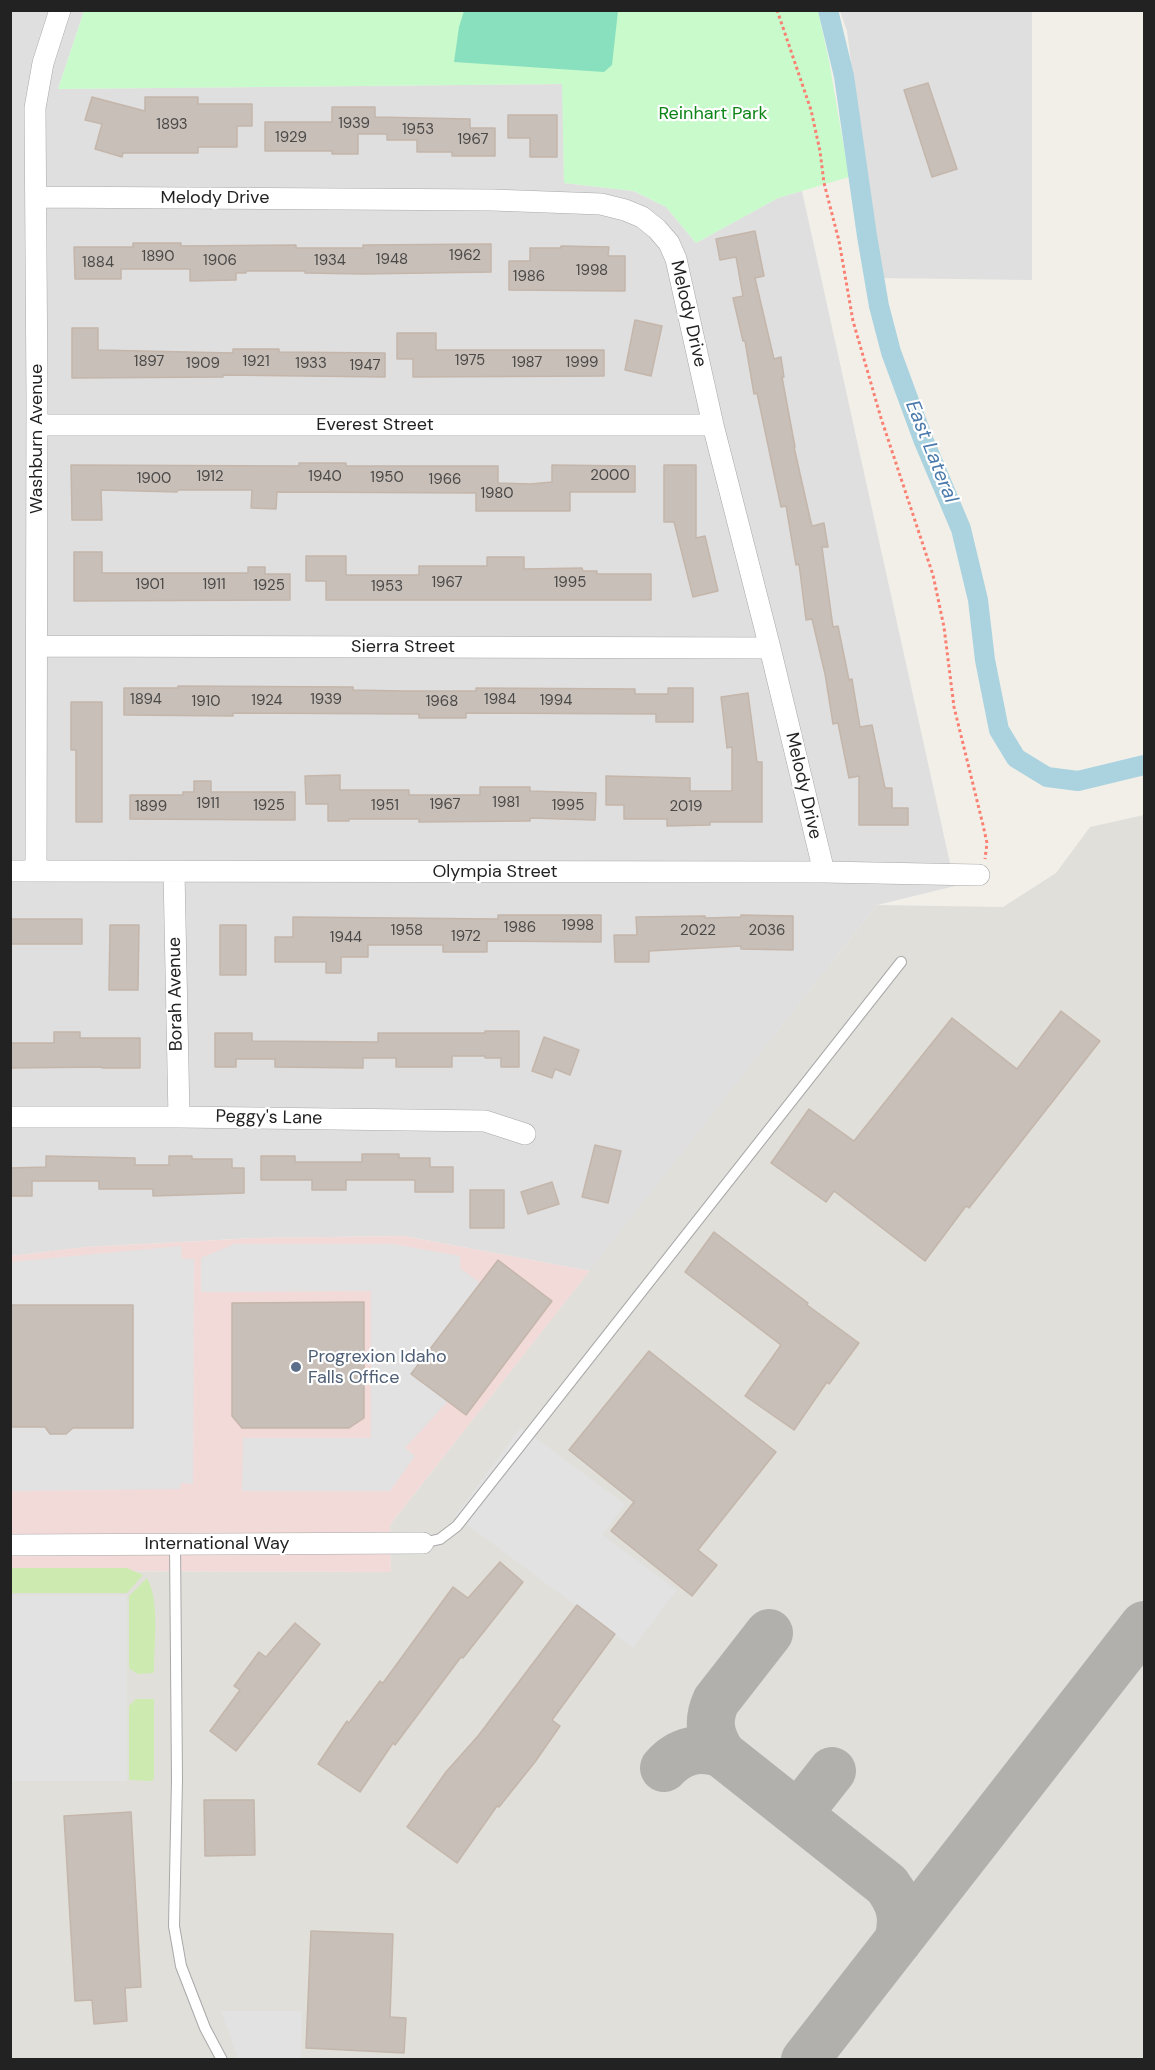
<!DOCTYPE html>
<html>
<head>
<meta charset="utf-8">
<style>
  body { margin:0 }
  #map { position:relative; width:1155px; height:2070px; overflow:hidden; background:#f2efe9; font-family:"DM Sans",sans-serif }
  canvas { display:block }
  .frame { position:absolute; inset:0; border:12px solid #222; pointer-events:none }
</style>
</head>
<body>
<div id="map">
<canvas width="1155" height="2070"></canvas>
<div class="frame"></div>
</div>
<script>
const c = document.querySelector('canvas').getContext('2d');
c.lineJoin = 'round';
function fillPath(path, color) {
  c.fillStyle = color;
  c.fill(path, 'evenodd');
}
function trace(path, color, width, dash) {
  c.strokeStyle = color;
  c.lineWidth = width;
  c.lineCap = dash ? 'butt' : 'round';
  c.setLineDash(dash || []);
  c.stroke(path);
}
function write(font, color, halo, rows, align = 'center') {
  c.font = font + ' "DM Sans",sans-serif';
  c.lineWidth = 4.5;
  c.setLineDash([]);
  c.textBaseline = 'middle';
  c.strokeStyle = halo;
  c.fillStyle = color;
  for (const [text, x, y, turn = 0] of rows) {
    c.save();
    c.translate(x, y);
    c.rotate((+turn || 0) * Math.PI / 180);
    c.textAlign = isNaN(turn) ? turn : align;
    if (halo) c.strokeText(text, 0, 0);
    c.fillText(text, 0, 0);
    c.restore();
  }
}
fillPath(new Path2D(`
  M10,11H84L58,89L563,84L564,183L633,191L666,207L696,243L778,198L802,191L955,886L877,905L590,1271L404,1236L256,1238L86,1247L11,1256Z
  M840,11H1032V280L879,278L847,31Z`), '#e0dfdf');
fillPath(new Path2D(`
  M404,1236L590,1271L390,1525L391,1572L11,1571L10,1256L86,1247L256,1238Z`), '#f2dad9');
fillPath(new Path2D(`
  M1144,815V2059L11,2060V1571L391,1572L390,1525L877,905L1003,907L1056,873L1090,827Z`), '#e1dfda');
fillPath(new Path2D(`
  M11,1568H127L143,1575L127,1593H11Z
  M147,1578C160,1602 154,1643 154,1671L153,1673L138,1674L130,1669L129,1666V1596Z
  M136,1699H154V1778L152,1781L129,1780V1706Z`), '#cdebb0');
fillPath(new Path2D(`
  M84,11H818L829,61L849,177L778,198L696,243L666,207L634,191L564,183L562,84L58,89Z`), '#c8facc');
fillPath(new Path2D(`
  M464,11H618L612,65L604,72L454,62L459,27Z`), '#88e0be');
fillPath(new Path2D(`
  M234,1244H393L460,1256V1268L482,1284L448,1401L405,1448L415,1456L390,1491H242L243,1438H371V1291L201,1292V1258Z
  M181,1246L182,1259H194L193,1484L181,1483L180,1489L11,1491L10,1262Z
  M521,1427L625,1504L603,1535L677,1590L633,1648L455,1516Z
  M11,1595H127V1781H11Z
  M221,2011H302L301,2059H238Z`), '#e2e2e2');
trace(new Path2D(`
  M828,10L844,76L867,236L879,306L891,352L923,439L961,529L978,600L985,660L999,730L1016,758L1047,777L1078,781L1144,765`), '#aad3df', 20);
trace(new Path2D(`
  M769,1633L716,1701C707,1721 710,1736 722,1754L887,1885C901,1904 904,1918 898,1941
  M664,1768C680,1750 700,1746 722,1754
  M805,1820L804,1809L806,1804L832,1771
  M805,2060L1144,1625`), '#b1b0ac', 48);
const building = new Path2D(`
  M928,83L957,169L932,177L904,90Z
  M92,97L145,111V97H198V104H252V126H237V147H198V153H123L122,157L95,149L102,124L85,120Z
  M332,107H375V117L470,119V128H495V156H452V152H417V140H387V134H358V154H332V151H265V122H332Z
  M508,115H557V157H530V138H508Z
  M755,231L764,276L755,278L774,359L781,357L784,377H782L795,447H794L810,518L812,526L824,523L828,547H822L833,627L838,626L849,680L852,679L860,727L872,725L885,788H892V808H908V825H859V776L849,778L838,723L833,724L825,674L812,619L806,620L799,564L796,565L786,506L781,507L757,393L754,394L745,341H743L733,298L743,296L736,257L720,260L716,239Z
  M133,243H181V246L296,245V248H363V245L491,244V272L363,274L305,273V271H246V273H236V280L190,281V269H121V279H75L74,247H133Z
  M561,246L609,247L608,256H625V291L509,290V261H530V248H561Z
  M635,320L662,326L651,376L625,370Z
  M72,328H98V350L233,353V349H279V352L385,353V377L223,375V377L72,378Z
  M397,333H436V350H604V376L413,377V359H397Z
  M299,463H346V466H498V483L530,484L552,482V465L635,466V492H570V511H476V493L277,492L276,509L251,508L252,490H178L177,492L101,490L102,520H72L71,465L299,466Z
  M664,465H696V538L705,536L718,591L693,597L674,522H664Z
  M74,552H102V573H248V567H265V574H290V600L74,601Z
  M306,556H346V575H419V566H487V557H524V569L582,568L583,571H597V574H651V600H326V581H306Z
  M178,686L353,687V690L404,691H476V688L635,689V694H668V688H693V722H656V714L466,713V718H419V714L233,713V716L124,715V688H178Z
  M748,693L757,762H762V822H710V825L667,826V819H624V805H606V776L690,778V791H732V747L727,748L721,697Z
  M71,702H102V822H76V750H71Z
  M340,775V790H409V795H480V787H530V791L596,793L595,820L530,818V821L419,822V819H349V821H328V804H306L305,776Z
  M194,781H211V792H295V820L130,819V795H183V792H194Z
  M498,915H601V942L487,941V952H443V945H368V957H341V973H326V962H275V937H293V917L498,919Z
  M741,915L793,916V950L741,949V946L649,951V962H615L614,935H637L636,917L705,916V918L741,917Z
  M10,919H82V944H10Z
  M110,925H139L138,990H109Z
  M220,925H246V975H220Z
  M1061,1011L1100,1041L969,1208L966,1206L925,1261L834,1191L826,1202L771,1163L809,1109L854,1141L952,1018L1017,1069Z
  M485,1031H519V1067H501V1058H485V1056H452V1067H396V1058H363V1068L275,1067V1059H236V1067H215V1033H252V1041L378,1042V1033H485Z
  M54,1032H80V1038H140V1068H102V1067L10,1068V1043H54Z
  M544,1037L579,1050L570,1075L555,1069L552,1078L532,1071Z
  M595,1145L621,1151L608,1203L582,1197Z
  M362,1154H399V1158H430V1167H453V1192H415V1180H346V1190H312V1180H261V1156H295V1162H362Z
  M46,1156L135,1158V1165H169V1156H192V1159H232V1168H244V1193L153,1196V1189H99V1181H32V1196H10V1168L46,1167Z
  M552,1182L559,1204L528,1214L521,1192Z
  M470,1190H504V1228H470Z
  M714,1232L808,1303L807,1305L859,1343L829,1384L827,1382L794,1430L745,1396L781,1345L685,1272Z
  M498,1260L552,1301L466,1415L411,1374Z
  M364,1302V1418L349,1428H242L232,1416V1303Z
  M10,1305H133V1428H73L66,1434H50L45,1427H10Z
  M649,1351L776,1452L698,1550L717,1565L692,1596L611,1531L634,1502L569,1450Z
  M500,1562L523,1582L463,1658L461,1657L395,1745L393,1743L360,1792L318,1764L347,1721L349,1723L380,1681L383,1683L453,1587L468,1598Z
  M577,1605L615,1634L552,1720L560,1726L535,1762L499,1807L497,1806L457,1863L407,1827L446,1772L478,1736Z
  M295,1623L320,1644L236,1751L210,1731L240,1690L234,1686L259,1652L266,1657Z
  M204,1800H254L255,1855L205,1856Z
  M131,1812L141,1987L125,1988L127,2021L94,2024L92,2000L75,2001L64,1816Z
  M311,1931L393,1934L390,2017L406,2018L404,2053L306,2048Z`);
fillPath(building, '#c7bfb8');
trace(building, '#c4b6ab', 1.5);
const lane = new Path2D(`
  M423,1543L440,1539L457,1526L901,962
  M175,1544L177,1780L174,1926L181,1966L205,2028L222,2060`);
const street = new Path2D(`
  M36,197L492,200L601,204L625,210L642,217L657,229L669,243L676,259L713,425L770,648L824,872
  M37,425H713
  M37,646L770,648
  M10,871L824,872L979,875
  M36,871L37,399L35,108L43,63L60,10
  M174,872L179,1117
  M10,1117H179L485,1121L525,1134
  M10,1545L423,1543`);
trace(lane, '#a9a9a9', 12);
trace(street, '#a9a9a9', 22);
trace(new Path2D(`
  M777,10L811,110L820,151L824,183L839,241L853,321L881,418L933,575L944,627L954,707L983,825L987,843L985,859`), '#fa8072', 3, [3, 3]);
trace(lane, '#fff', 10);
trace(street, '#fff', 21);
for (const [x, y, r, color] of [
  [296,1367,6,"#5c6f8a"]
]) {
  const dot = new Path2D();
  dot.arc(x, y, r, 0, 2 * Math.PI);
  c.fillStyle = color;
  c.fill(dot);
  trace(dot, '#fff', 2);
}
write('15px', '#4b4948', null, [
  ["1939",354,124],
  ["1893",172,125],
  ["1953",418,130],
  ["1929",291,138],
  ["1967",473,140],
  ["1962",465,256],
  ["1890",158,257],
  ["1948",392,260],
  ["1906",220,261],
  ["1934",330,261],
  ["1884",98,263],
  ["1998",592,271],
  ["1986",529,277],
  ["1975",470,361],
  ["1897",149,362],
  ["1921",256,362],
  ["1987",527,363],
  ["1999",582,363],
  ["1909",203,364],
  ["1933",311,364],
  ["1947",365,366],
  ["2000",610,476],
  ["1912",210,477],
  ["1940",325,477],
  ["1950",387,478],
  ["1900",154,479],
  ["1966",445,480],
  ["1980",497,494],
  ["1967",447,583],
  ["1995",570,583],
  ["1901",150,585],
  ["1911",214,585],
  ["1925",269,586],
  ["1953",387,587],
  ["1894",146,700],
  ["1939",326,700],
  ["1984",500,700],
  ["1924",267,701],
  ["1994",556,701],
  ["1910",206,702],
  ["1968",442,702],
  ["1981",506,803],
  ["1911",208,804],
  ["1967",445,805],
  ["1925",269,806],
  ["1951",385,806],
  ["1995",568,806],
  ["1899",151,807],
  ["2019",686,807],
  ["1998",578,926],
  ["1986",520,928],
  ["1958",407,931],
  ["2022",698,931],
  ["2036",767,931],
  ["1972",466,937],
  ["1944",346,938]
]);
write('18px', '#0c8416', '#fff', [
  ["Reinhart Park",713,114]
]);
write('18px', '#222', '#fff', [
  ["Melody Drive",215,198],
  ["Melody Drive",688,314,77],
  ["Everest Street",375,425],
  ["Washburn Avenue",37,439,-90],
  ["Sierra Street",403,647],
  ["Melody Drive",803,786,77],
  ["Olympia Street",495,872],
  ["Borah Avenue",176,994,-91],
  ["Peggy's Lane",269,1118,1],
  ["International Way",217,1544]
]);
write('18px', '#4e5e75', '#fff', [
  ["Progrexion Idaho",308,1357],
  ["Falls Office",308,1378]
], 'left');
write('italic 20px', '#4a7aab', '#fff', [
  ["East Lateral",931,452,68]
]);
</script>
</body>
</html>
